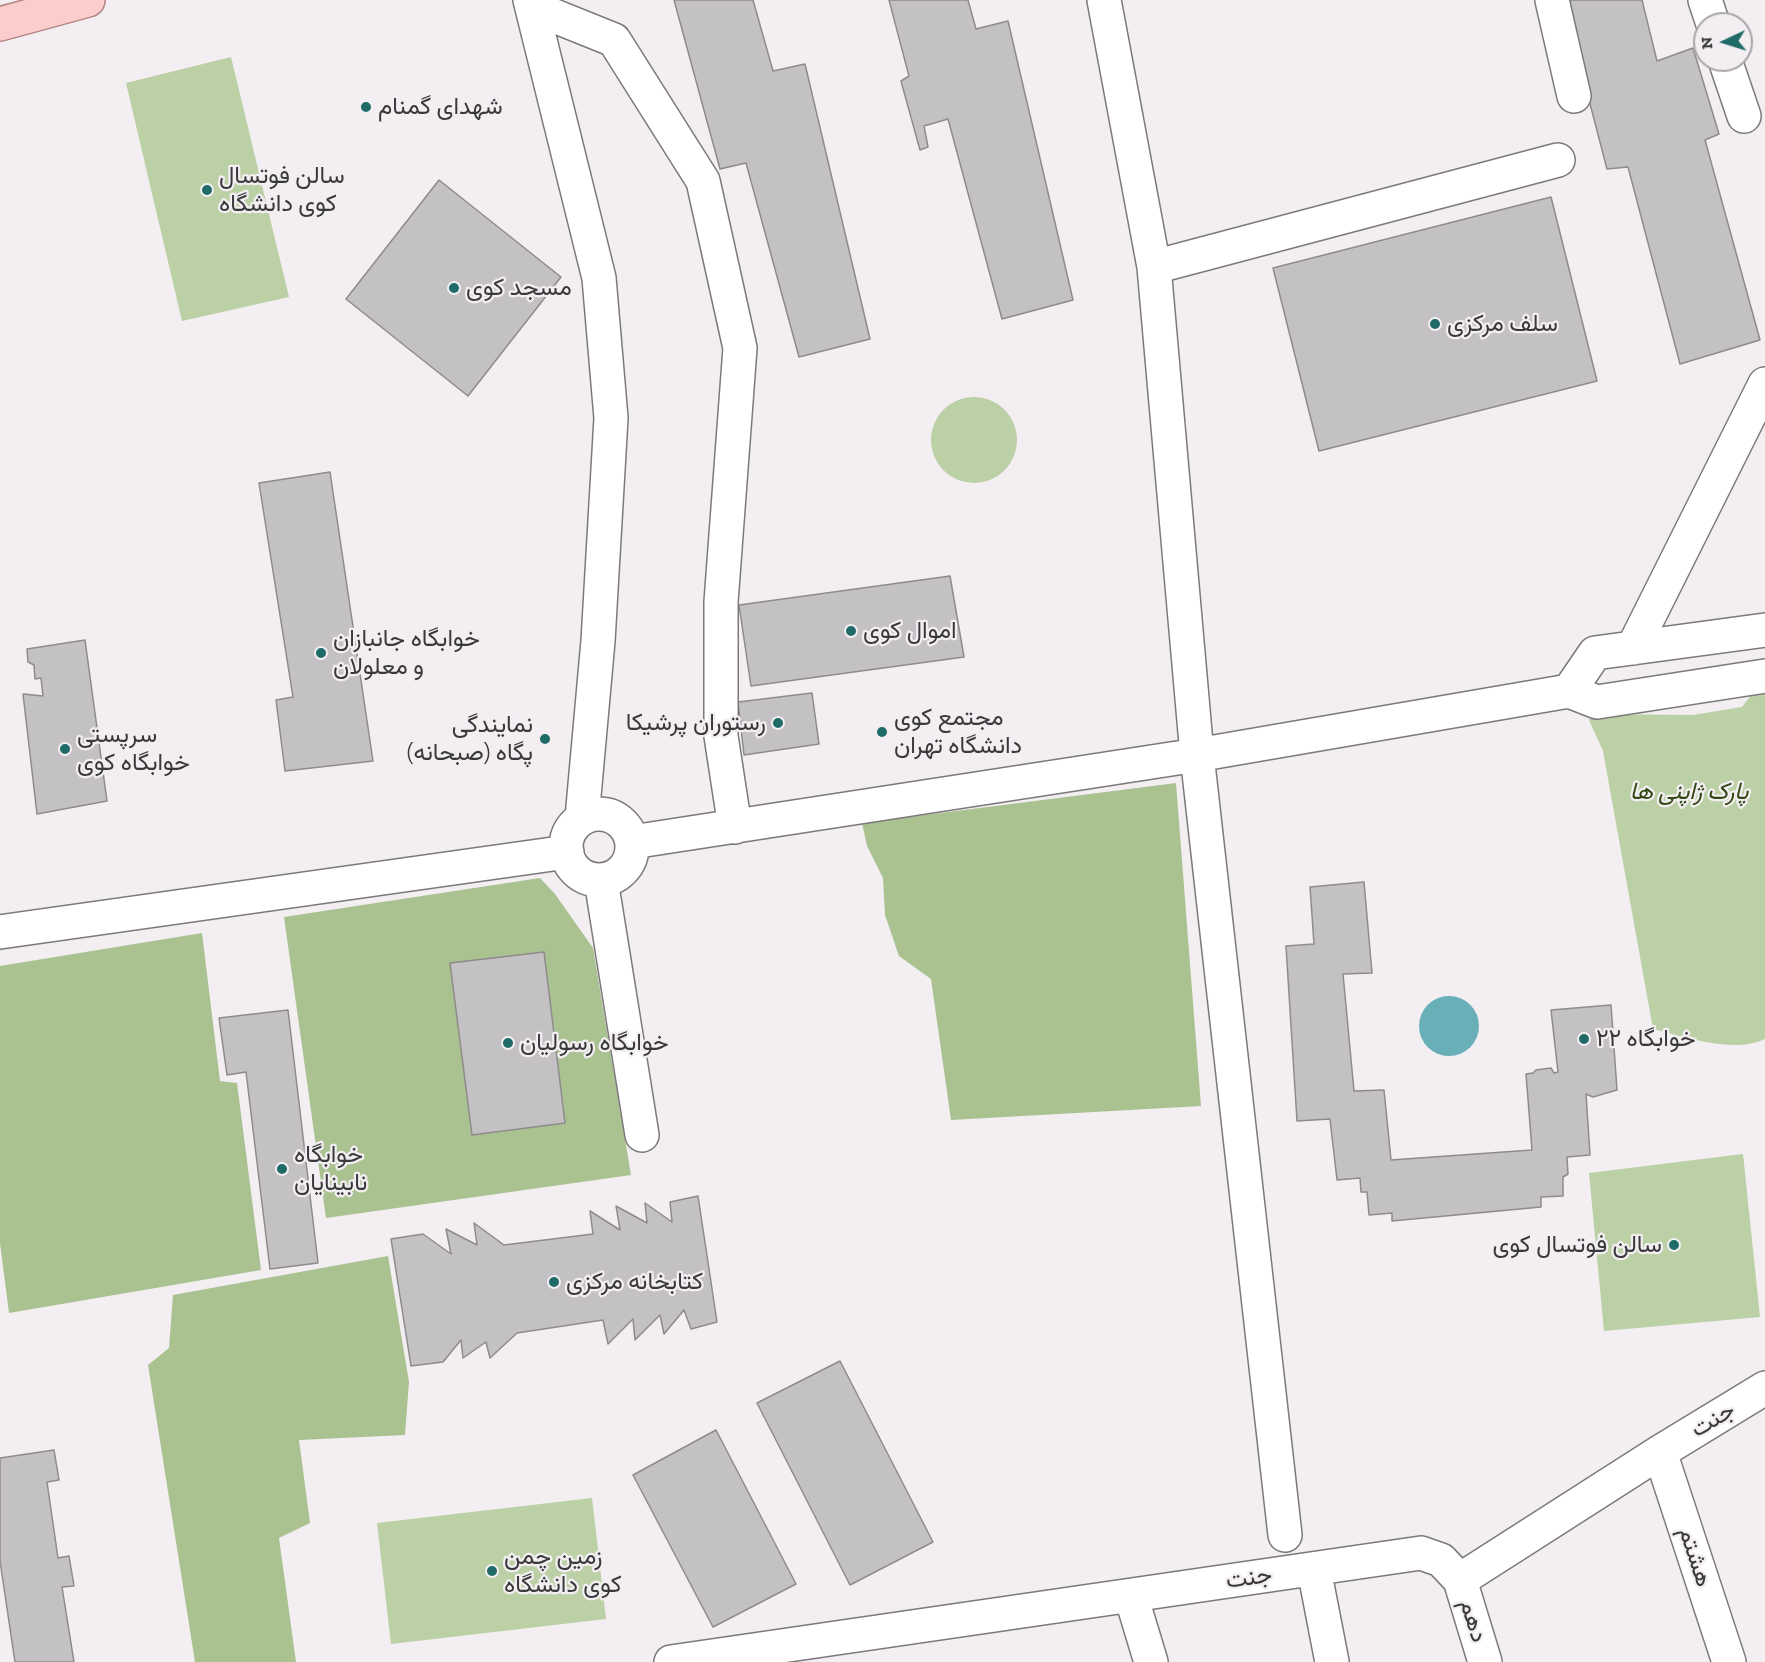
<!DOCTYPE html>
<html>
<head>
<meta charset="utf-8">
<style>
  body { margin:0 }
  #map { position:relative; width:1765px; height:1662px; overflow:hidden; background:#f2eef2; font-family:"Zilla Slab",serif }
  canvas { display:block }
  .north { position:absolute; left:1693px; top:12px; width:60px; height:60px; box-sizing:border-box; background:#f2eef2; border:2px solid #a8a5a8; border-radius:50%; rotate:266deg; font-size:16px; font-weight:700; line-height:24px; text-align:center; color:#39383a }
  .north::after { content:''; display:block; margin:auto; width:21px; height:27px; background:#1f6b68; clip-path:polygon(50% 0,100% 100%,50% 72%,0 100%) }
</style>
</head>
<body>
<div id="map">
<canvas width="1765" height="1662"></canvas>
<div class="north">N</div>
</div>
<script>
const c = document.querySelector('canvas').getContext('2d');
c.lineJoin = 'round';
function fillPath(path, color) {
  c.fillStyle = color;
  c.fill(path, 'evenodd');
}
function trace(path, color, width, dash) {
  c.strokeStyle = color;
  c.lineWidth = width;
  c.lineCap = dash ? 'butt' : 'round';
  c.setLineDash(dash || []);
  c.stroke(path);
}
function write(font, color, halo, rows, align = 'center') {
  c.font = font + ' "Zilla Slab",Vazirmatn,serif';
  c.lineWidth = 4.5;
  c.setLineDash([]);
  c.textBaseline = 'middle';
  c.strokeStyle = halo;
  c.fillStyle = color;
  for (const [text, x, y, turn = 0] of rows) {
    c.save();
    c.translate(x, y);
    c.rotate((+turn || 0) * Math.PI / 180);
    c.textAlign = isNaN(turn) ? turn : align;
    if (halo) c.strokeText(text, 0, 0);
    c.fillText(text, 0, 0);
    c.restore();
  }
}
fillPath(new Path2D(`
  M231,57L289,297L182,321L126,83Z
  M931 440a43 43 0 1 1 86 0a43 43 0 1 1-86 0Z
  M1765,691V1039C1733,1054 1686,1037 1653,1029L1603,751L1589,720L1594,714L1693,715L1742,707L1752,694Z
  M1743,1154L1760,1317L1604,1331L1589,1173Z
  M592,1498L606,1619L391,1644L377,1523Z`), '#bbd0a4');
fillPath(new Path2D(`
  M1176,783L1201,1106L951,1120L931,979L899,956L885,915L883,878L867,846L862,823Z
  M540,878L555,894L593,948L631,1175L326,1218L284,917Z
  M202,933L220,1081L237,1083L261,1270L9,1313L0,1243V966Z
  M388,1256L409,1382L405,1435L299,1440L310,1523L279,1538L296,1662H195L148,1365L169,1348L173,1295Z`), '#aac190');
fillPath(new Path2D(`
  M1419 1026a30 30 0 1 1 60 0a30 30 0 1 1-60 0Z`), '#68afb7');
const building = new Path2D(`
  M674,0H753L773,71L805,64L870,339L799,357L746,163L720,169Z
  M889,0H968L976,29L1008,21L1073,300L1002,319L948,119L924,126L928,147L920,150L901,81L909,76Z
  M1563,0H1642L1657,61L1693,48L1719,134L1705,140L1760,340L1680,364L1628,167L1607,169Z
  M439,180L561,277L468,396L346,299Z
  M1551,197L1597,381L1319,451L1273,268Z
  M330,472L373,761L285,771L276,700L293,697L259,483Z
  M950,576L964,657L751,686L739,605Z
  M85,640L107,801L37,814L23,694L43,696L41,678L35,679L34,665L28,662L27,649Z
  M812,693L819,744L744,755L738,702Z
  M1364,882L1372,973L1343,974L1354,1091L1384,1090L1391,1160L1532,1150L1526,1074L1533,1073L1536,1070L1551,1068L1554,1073L1558,1072L1551,1010L1611,1005L1617,1090L1593,1097L1586,1094L1590,1155L1567,1157L1568,1174L1563,1177V1196L1541,1197V1207L1392,1221V1213L1369,1215L1367,1192H1361L1360,1178L1337,1180L1330,1119L1297,1121L1286,946L1314,944L1310,887Z
  M544,952L565,1123L472,1135L450,963Z
  M288,1010L318,1263L270,1269L246,1072L227,1075L219,1018Z
  M698,1196L717,1322L691,1329L684,1310L664,1334L660,1315L635,1340L633,1319L608,1344L603,1320L517,1333L490,1358L486,1342L463,1358L461,1340L443,1362L411,1366L391,1239L423,1234L451,1254L446,1229L477,1245L474,1223L504,1245L593,1234L590,1211L620,1230L616,1206L647,1223L645,1203L672,1222L670,1202Z
  M840,1361L933,1542L850,1585L757,1403Z
  M716,1430L796,1584L713,1627L633,1475Z
  M54,1450L59,1480L47,1482L58,1558L69,1556L74,1586L62,1587L74,1662H15L0,1561V1458Z`);
fillPath(building, '#c4c1c4');
trace(building, '#8e8b8e', 1.5);
const minor = new Path2D(`
  M530,0L599,278L611,418L598,641L582,818
  M1104,0L1154,267L1197,755L1285,1535
  M1552,0L1574,96
  M1705,0L1713,24
  M532,7L614,40L703,181L740,348L721,602V736L735,827
  M1725,60L1744,116
  M1154,267L1558,160
  M1633,648L1765,384
  M1569,691L1595,653L1765,630
  M566 847a33 33 0 1 1 66 0a33 33 0 1 1-66 0Z
  M632,842L1197,755L1569,691L1597,702L1765,676
  M601,880L642,1135
  M0,932L567,852
  M1660,1452L1729,1662
  M1314,1569L1332,1662
  M1460,1580L1485,1662
  M1131,1596L1151,1662
  M671,1662L1421,1553L1441,1560L1460,1580L1660,1452L1765,1388`);
const major = new Path2D(`
  M0,24L88,0`);
trace(minor, '#7c797c', 36);
trace(major, '#b58483', 36);
trace(minor, '#fff', 33);
trace(major, '#fbcecd', 33);
for (const [x, y, r, color] of [
  [366,107,6,"#1f6b68"],
  [207,190,6,"#1f6b68"],
  [454,288,6,"#1f6b68"],
  [1435,324,6,"#1f6b68"],
  [851,631,6,"#1f6b68"],
  [321,653,6,"#1f6b68"],
  [778,723,6,"#1f6b68"],
  [882,732,6,"#1f6b68"],
  [545,739,6,"#1f6b68"],
  [65,749,6,"#1f6b68"],
  [1584,1039,6,"#1f6b68"],
  [508,1043,6,"#1f6b68"],
  [282,1169,6,"#1f6b68"],
  [1674,1245,6,"#1f6b68"],
  [554,1282,6,"#1f6b68"],
  [492,1571,6,"#1f6b68"]
]) {
  const dot = new Path2D();
  dot.arc(x, y, r, 0, 2 * Math.PI);
  c.fillStyle = color;
  c.fill(dot);
  trace(dot, '#f2eef2', 2);
}
write('24px', '#39383a', '#f2eef2', [
  ["شهدای گمنام",378,107],
  ["سالن فوتسال",219,176],
  ["کوی دانشگاه",219,204],
  ["مسجد کوی",466,288],
  ["سلف مرکزی",1447,324],
  ["اموال کوی",863,631],
  ["خوابگاه جانبازان",333,639],
  ["و معلولان",333,667],
  ["مجتمع کوی",894,718],
  ["دانشگاه تهران",894,746],
  ["رستوران پرشیکا",766,723,"right"],
  ["نمایندگی",533,725,"right"],
  ["پگاه (صبحانه)",533,753,"right"],
  ["سرپستی",77,735],
  ["خوابگاه کوی",77,763],
  ["خوابگاه ۲۲",1596,1039],
  ["خوابگاه رسولیان",520,1043],
  ["خوابگاه",294,1155],
  ["نابینایان",294,1183],
  ["سالن فوتسال کوی",1662,1245,"right"],
  ["کتابخانه مرکزی",566,1282],
  ["زمین چمن",504,1557],
  ["کوی دانشگاه",504,1585]
], 'left');
write('italic 24px', '#324813', '#f2eef2', [
  ["پارک ژاپنی ها",1689,792]
]);
write('24px', '#39383a', '#f2eef2', [
  ["جنت",1713,1420,-31],
  ["هشتم",1695,1557,72],
  ["جنت",1249,1578,-8],
  ["دهم",1473,1621,73]
]);
</script>
</body>
</html>
